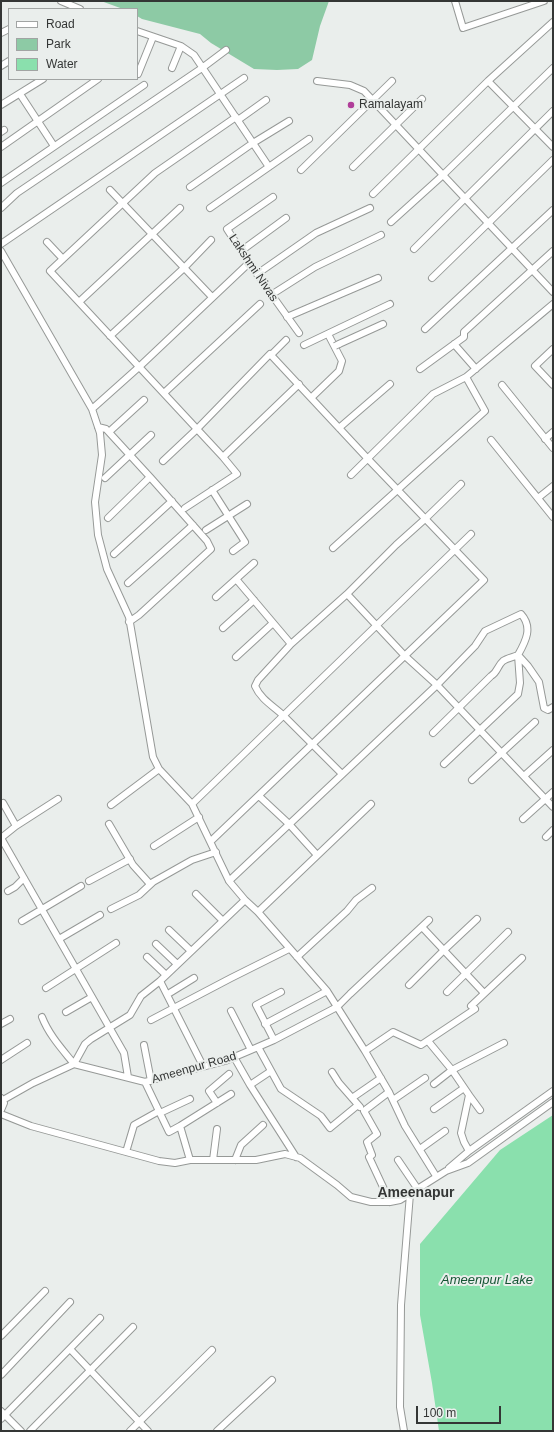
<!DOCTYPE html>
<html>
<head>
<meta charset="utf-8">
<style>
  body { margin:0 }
  #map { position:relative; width:554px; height:1432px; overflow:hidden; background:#eaeeec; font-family:Helvetica,sans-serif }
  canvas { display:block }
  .frame { position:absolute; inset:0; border:2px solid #343635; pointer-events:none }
  .legend { position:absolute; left:8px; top:8px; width:130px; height:72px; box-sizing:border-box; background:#eaeeec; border:1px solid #a1a4a3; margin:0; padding:5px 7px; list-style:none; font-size:12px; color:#343635 }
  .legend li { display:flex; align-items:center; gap:8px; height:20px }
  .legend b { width:20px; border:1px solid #a1a4a3 }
  .scale { position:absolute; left:416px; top:1406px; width:85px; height:18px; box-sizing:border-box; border:2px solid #343635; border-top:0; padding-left:5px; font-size:12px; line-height:14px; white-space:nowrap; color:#343635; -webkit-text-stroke:3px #eaeeec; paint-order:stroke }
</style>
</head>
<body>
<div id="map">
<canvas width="554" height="1432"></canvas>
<div class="frame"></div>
<ul class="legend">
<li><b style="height:5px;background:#fff"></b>Road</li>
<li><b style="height:11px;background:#8dcaa5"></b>Park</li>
<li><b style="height:11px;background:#8ae0ad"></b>Water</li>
</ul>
<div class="scale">100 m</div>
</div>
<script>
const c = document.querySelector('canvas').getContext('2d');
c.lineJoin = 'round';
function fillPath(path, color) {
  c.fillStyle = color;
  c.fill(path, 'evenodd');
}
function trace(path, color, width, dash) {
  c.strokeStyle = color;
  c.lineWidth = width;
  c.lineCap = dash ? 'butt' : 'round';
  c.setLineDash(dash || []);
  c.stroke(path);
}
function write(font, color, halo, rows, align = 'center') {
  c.font = font + ' Helvetica,sans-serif';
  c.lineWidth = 4;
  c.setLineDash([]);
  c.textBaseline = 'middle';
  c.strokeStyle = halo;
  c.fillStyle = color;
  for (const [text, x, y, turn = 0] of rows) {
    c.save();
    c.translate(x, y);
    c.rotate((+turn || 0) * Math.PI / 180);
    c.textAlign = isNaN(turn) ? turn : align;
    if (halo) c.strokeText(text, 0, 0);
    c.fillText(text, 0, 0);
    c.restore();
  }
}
fillPath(new Path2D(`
  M101,1H329L320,26L312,60L298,69L277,70L254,69L211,43L200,34L142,19L137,16V9H123Z`), '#8dcaa5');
fillPath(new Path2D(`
  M553,1115V1431H439L432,1383L420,1315V1244L500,1150Z`), '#8ae0ad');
const minor = new Path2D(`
  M61,1L80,9
  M455,1L463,28L544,1
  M137,31L181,46L194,55L269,167
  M1,33L9,29
  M1,66L9,61
  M172,68L181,46
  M138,74L153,37
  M317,81L350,85L364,91L553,292
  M488,81L553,147
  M20,94L54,146
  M1,105L43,79
  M236,117L155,173L50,271L223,457L299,384
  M238,120L266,100
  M1,132L4,130
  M1,147L98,79
  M353,167L422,99
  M301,170L392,81
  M1,183L144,85
  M190,187L253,143L289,121
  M110,190L212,297
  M373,194L488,81L553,22
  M273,197L227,229L249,263L299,333
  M1,208L17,193L202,68L226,50
  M210,208L309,139
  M391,222L443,175L553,68
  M47,242L63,259
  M1,244L244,78
  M414,249L553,111
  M1,251L92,409L100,433L102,455L95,502L98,535L107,569L129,617L153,757L159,769L192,804L229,881L245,900L258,912L327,991L365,1051L389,1092L405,1126L436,1176
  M241,251L286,218
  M257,274L316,233L370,208
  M432,278L553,160
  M271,295L315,267L381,235
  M79,302L180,208
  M287,317L378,278
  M425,329L553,210
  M110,336L184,268L211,240
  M339,344L383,324
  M454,344L476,369
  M304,345L390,304
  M553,349L535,366L553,385
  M271,355L286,340
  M420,369L464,337V332L553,251
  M502,385L553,448
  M164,393L260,304
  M311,398L339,371L342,361L328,334
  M92,409L139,367L249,263
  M98,427L106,429L150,477L108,518
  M339,428L390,384
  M109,432L144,400
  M545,439L553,432
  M491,440L553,517
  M163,461L197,429L270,354L368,459L484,580L211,841
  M351,475L433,394L466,377L553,304
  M105,478L151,435
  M461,484L425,519L396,545L347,594L405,656L437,685L553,807
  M212,490L245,542L233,551
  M538,498L553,486
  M185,508L237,474L223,457
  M206,530L247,504
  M333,548L485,411L466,377
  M114,554L172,501
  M236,579L291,644L258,680L255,686C261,700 275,707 285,717C304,736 323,755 342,774
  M128,583L193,525
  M216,597L254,563
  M129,622L139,615L211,549L207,541L150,477
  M223,628L254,600
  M291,644L347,594
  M518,655L528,666L539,682L544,708L548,710L553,707
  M236,657L273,623
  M444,764L518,694L520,683L518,655
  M524,776L553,750
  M472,780L535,722
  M259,796L289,824L317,855
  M3,803L16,826
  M192,804L471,534
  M111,805L159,769
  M523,819L553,792
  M109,824L133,865L150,884
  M546,837L553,830
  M1,838L124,1053L128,1077
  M1,838L16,826L58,799
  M154,846L199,817
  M89,881L130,859
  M229,881L437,685L475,646L485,631L521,614C533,627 526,641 518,655C514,657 507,658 503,661C497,666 498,672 491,676L433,733
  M8,891L15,887L24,878
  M196,894L223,921
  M111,909L139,895L153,882L192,860L216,852
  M258,912L371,804
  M22,921L81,886
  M422,927L484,993
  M169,930L191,951
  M59,939L100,915
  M156,944L177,964
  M147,957L166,975
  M297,957L347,911L356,900L372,888
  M160,981L203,1066
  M409,985L444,950L477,919
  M46,988L116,943
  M447,992L508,932
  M168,994L194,978
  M471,1006L522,958
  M231,1011L251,1050
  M66,1012L92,997
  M42,1017C49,1035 62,1049 74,1064L85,1044L91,1039L130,1015L141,996L160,981L245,900
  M151,1020L231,978L289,949
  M1,1024L10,1019
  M265,1024L327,991
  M274,1040L256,1005L281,992
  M428,1041L452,1070L469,1095L461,1133L464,1142L469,1151
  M144,1045L151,1081
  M258,1047L281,1089L321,1116L330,1128L358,1105
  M365,1051L393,1032L421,1045L475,1009
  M234,1057L250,1085
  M1,1060L27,1043
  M271,1071L250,1085L296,1157
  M332,1072L339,1083L360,1107
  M145,1082L169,1132L180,1126L231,1094
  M434,1084L452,1070L504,1043
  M389,1092L364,1111L377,1134L367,1142L372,1155L369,1157L390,1202
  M469,1095L480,1110
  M1,1098L4,1103L1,1110
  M352,1098L381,1078
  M3,1100L33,1083L74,1064L145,1082L225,1061L251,1050L274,1040L337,1007L350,994L429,920
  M393,1100L425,1078
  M217,1103L209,1091L229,1074
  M434,1109L464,1088
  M160,1113L190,1099
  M1,1114L31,1126L159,1161L175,1163L190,1160H256L285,1154L300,1158L337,1185L351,1197L371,1202H390L400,1200L446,1171L468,1163L553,1102
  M180,1126L190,1160
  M420,1149L445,1131
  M126,1152L134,1125L159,1111
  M213,1160L217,1129
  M235,1160L241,1145L263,1125
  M398,1160L417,1188
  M449,1168L469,1151L553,1091
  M1,1336L45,1291
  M70,1349L148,1431
  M1,1375L70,1302
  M1,1411L21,1431
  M1,1419L100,1318
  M30,1431L133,1327
  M130,1431L212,1350
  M217,1431L272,1380
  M404,1431L400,1407L401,1305L410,1194`);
trace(minor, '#969997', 8);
trace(minor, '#fff', 6);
const minorBridge = new Path2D(`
  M335,346L339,344`);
trace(minorBridge, '#969997', 8, []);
trace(minorBridge, '#fff', 6);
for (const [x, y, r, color] of [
  [351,105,4,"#b03e99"]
]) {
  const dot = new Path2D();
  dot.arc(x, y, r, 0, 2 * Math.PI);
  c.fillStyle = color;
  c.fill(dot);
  trace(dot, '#eaeeec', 1.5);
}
write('12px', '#343635', '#eaeeec', [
  ["Ramalayam",359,105]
], 'left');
write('12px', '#343635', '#eaeeec', [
  ["Lakshmi Nivas",253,268,56],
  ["Ameenpur Road",194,1068,-16]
]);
write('italic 13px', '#145534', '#eaeeec', [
  ["Ameenpur Lake",487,1280]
]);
write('bold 14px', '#343635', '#eaeeec', [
  ["Ameenapur",416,1193]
]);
</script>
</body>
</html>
